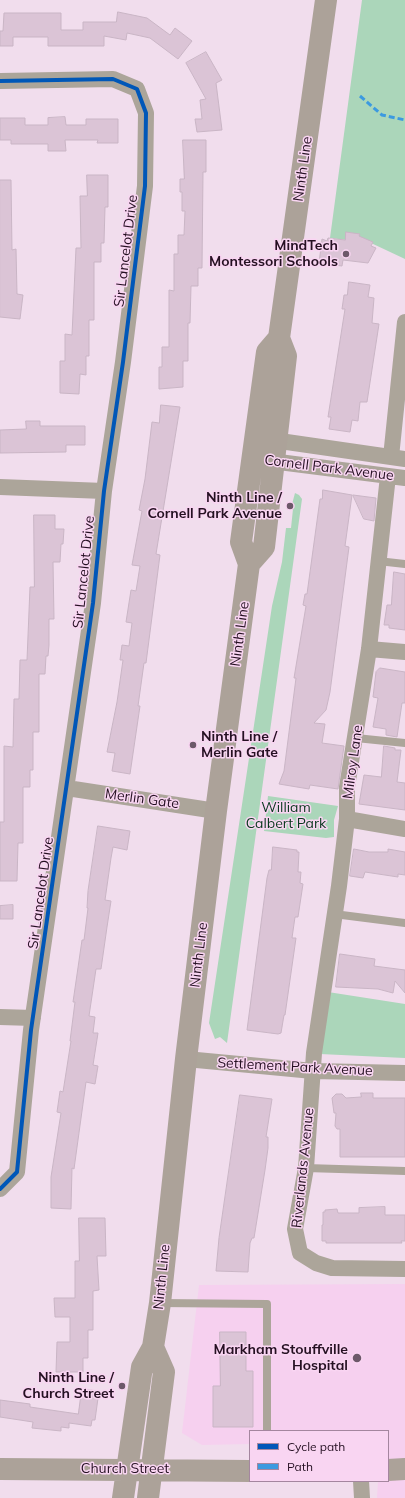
<!DOCTYPE html>
<html>
<head>
<meta charset="utf-8">
<style>
  body { margin:0 }
  #map { position:relative; width:405px; height:1498px; overflow:hidden; background:#f1dded; font-family:Mulish,sans-serif }
  canvas { display:block }
  .legend { position:absolute; left:249px; top:1430px; width:140px; height:52px; box-sizing:border-box; background:#f9d5f2; border:1px solid #a4869f; margin:0; padding:5px 7px; list-style:none; font-size:12px; color:#251022 }
  .legend li { display:flex; align-items:center; gap:8px; height:20px }
  .legend b { width:20px; border:1px solid #a4869f }
</style>
</head>
<body>
<div id="map">
<canvas width="405" height="1498"></canvas>
<ul class="legend">
<li><b style="height:5px;background:#0057b8"></b>Cycle path</li>
<li><b style="height:5px;background:#3c9ae0"></b>Path</li>
</ul>
</div>
<script>
const c = document.querySelector('canvas').getContext('2d');
c.lineJoin = 'round';
function fillPath(path, color) {
  c.fillStyle = color;
  c.fill(path, 'evenodd');
}
function trace(path, color, width, dash) {
  c.strokeStyle = color;
  c.lineWidth = width;
  c.lineCap = dash ? 'butt' : 'round';
  c.setLineDash(dash || []);
  c.stroke(path);
}
function write(font, color, halo, rows, align = 'center') {
  c.font = font + ' Mulish,sans-serif';
  c.lineWidth = 3;
  c.setLineDash([]);
  c.textBaseline = 'middle';
  c.strokeStyle = halo;
  c.fillStyle = color;
  for (const [text, x, y, turn = 0] of rows) {
    c.save();
    c.translate(x, y);
    c.rotate((+turn || 0) * Math.PI / 180);
    c.textAlign = isNaN(turn) ? turn : align;
    if (halo) c.strokeText(text, 0, 0);
    c.fillText(text, 0, 0);
    c.restore();
  }
}
fillPath(new Path2D(`
  M405,1284V1498H377L378,1481H388V1431H250V1444L202,1445L182,1433L199,1285Z`), '#f6d0ef');
fillPath(new Path2D(`
  M362,0H405V259L371,243L330,238Z
  M295,493L299,495L302,499L227,1043L220,1037L215,1039L209,1023L272,606L282,562L286,528H291L293,509L291,508Z
  M268,796L338,806L334,820V837L326,838L264,831Z
  M328,992L405,1004V1058L320,1054Z`), '#abd6ba');
const building = new Path2D(`
  M118,12L147,18L170,35L175,28L192,41L178,59L150,38L127,33L126,40L104,36V46H48V37H13V46H0V31H3L4,13H61V30H83V22H116Z
  M206,52L222,80L216,83L222,130L197,132L195,119H202L200,100L206,99L186,63Z
  M65,117L66,125H86V119H118V143H97L98,140H65L66,151H48V144H11V140H0V118H25V125H48V118Z
  M183,140H206V172H203L202,268H198V286H191L190,323H188V361H183V387L159,389V367H162V347H169V290L174,291V254H178V235H184L185,211H182V192H180V179H184Z
  M87,175H108V207H105L104,243H101V262H94V320H89V356H86V375L80,374L79,394L60,393V361H65V334L72,335L76,248H81L80,196H87Z
  M0,180H11L12,250L16,249L17,294L23,295L20,319L0,317Z
  M346,232L360,234L359,236L373,242L371,246L376,248L368,263L343,260L342,266L319,263L322,239L327,241L328,238L345,240Z
  M349,282L370,285L368,297L374,298L372,323L379,324L367,402H360L358,421L352,420L350,432L329,429L331,417H328L345,309H342L344,295H347Z
  M161,405L180,407L156,554L160,555L146,663H144L138,706H140L130,774L112,771L115,753L107,752L117,702L123,660H120L122,645L129,646L132,623L126,622L131,590L136,591L140,566L132,565L142,511L139,510L145,479L152,422L159,423Z
  M26,421H40V426H85V445H66V452L0,453V430L26,429Z
  M323,490L352,495L345,546L349,547L330,692L326,710L314,723L325,724L322,743L344,746L338,789L310,785L309,789L279,784L284,771L296,678H294L306,606L303,605L305,594H307L320,499H322Z
  M353,495L376,498L374,521L364,519Z
  M34,515H55V529H64L63,544H61L60,562H53L54,619H49V645L48,656H46L45,674H39V732H33V770H30V787H23V843H18L17,881H0V822H4V746L13,747L14,699H19L20,660H27L30,587H34Z
  M394,572L405,574V630L389,628V625H384L387,605H391Z
  M380,668L405,672V703H402L397,737L386,735V729L373,727L378,698L373,697L376,672Z
  M384,746L395,748V750H401L397,782L405,783V810L359,804L364,775L381,777Z
  M98,826L130,831L127,850L113,847L111,858L105,900L111,901L107,927L101,969H96L89,1016L95,1017L93,1033H98L93,1065L98,1066L95,1084L86,1082L74,1169L72,1168L71,1209L51,1208V1177L61,1113L57,1112L60,1091L63,1092L71,1041H70L75,1002H73L82,940H84L88,908H87L88,891Z
  M273,847L297,850V852H299L298,872H301L300,883L303,884L298,917H295L292,938H296L285,1015H284L281,1033L278,1034L247,1030L267,878L269,870H271Z
  M354,849L369,852H388V849L405,852V875L398,874V877L365,872L363,878L350,876Z
  M13,905V919H0V906Z
  M340,954L375,959L374,966L405,970V993L395,981L393,993L378,989L336,987Z
  M361,1093H373V1098H405V1157H340V1129H337L335,1126L336,1113H334L332,1098L336,1094H342L346,1098L361,1097Z
  M240,1095L272,1099L266,1137H268V1148L265,1170L254,1238H252L250,1243L248,1272L216,1271L219,1238Z
  M385,1207V1215H405V1241H401L402,1243H326V1241H322V1225H323V1212H325V1210L337,1209L338,1213H359V1208Z
  M79,1218H105L106,1256H97L99,1290L93,1291V1330H88V1358H83V1372H56L57,1342H70V1317H55L54,1298H75V1261H79Z
  M220,1332H246V1371H253V1427H213V1386H220Z
  M82,1389L99,1391L95,1420H92L91,1426L69,1423V1428L61,1427V1431L32,1428L33,1422L0,1417V1400L30,1404V1407L78,1414Z`);
fillPath(building, '#dbc4d6');
trace(building, '#c9b5c5', 1);
trace(new Path2D(`
  M378,561L405,564
  M356,738L405,743
  M334,914L405,923
  M306,1168L405,1171
  M160,1303L267,1304V1431`), '#aca59a', 8);
trace(new Path2D(`
  M0,81L113,79L137,89L146,113L145,186L123,362L104,491L93,603L31,1030L17,1172L0,1189
  M266,439L405,459
  M391,457L405,322
  M263,460L405,478
  M388,476L369,649L347,787V819L339,886L314,1053L306,1168L295,1229L300,1253L316,1263L332,1268L405,1269
  M0,487L104,491
  M369,649L405,652
  M67,788L216,811
  M347,819L405,829
  M0,1017L33,1018
  M186,1059L313,1071L405,1073
  M361,1481L362,1498`), '#aca59a', 16);
trace(new Path2D(`
  M249,564L264,547L286,356L279,338L326,0
  M0,1469L250,1471
  M388,1470L405,1469
  M123,1498L142,1367L153,1347L160,1303L186,1059L216,811L249,564L241,542L267,352L279,338
  M148,1498L164,1372L153,1347`), '#aca299', 22);
trace(new Path2D(`
  M360,96L382,115L405,120`), '#3c9ae0', 3, [6, 3]);
trace(new Path2D(`
  M0,81L113,79L137,89L146,113L145,186L123,362L104,491L93,603L31,1030L17,1172L0,1189`), '#0057b8', 4);
for (const [x, y, r, color] of [
  [346,254,4,"#6c5869"],
  [290,506,4,"#6c5869"],
  [193,745,4,"#6c5869"],
  [357,1358,5,"#6c5869"],
  [122,1386,4,"#6c5869"]
]) {
  const dot = new Path2D();
  dot.arc(x, y, r, 0, 2 * Math.PI);
  c.fillStyle = color;
  c.fill(dot);
  trace(dot, '#f9d5f2', 1.5);
}
write('14px', '#251022', '#f9d5f2', [
  ["Ninth Line",303,169,-82],
  ["Sir Lancelot Drive",126,251,-83],
  ["Cornell Park Avenue",329,468,7],
  ["Sir Lancelot Drive",84,572,-84],
  ["Ninth Line",240,634,-82],
  ["Milroy Lane",353,762,-82],
  ["Merlin Gate",142,799,8],
  ["Sir Lancelot Drive",41,893,-82],
  ["Ninth Line",199,955,-83],
  ["Settlement Park Avenue",295,1067,3],
  ["Riverlands Avenue",303,1168,-84],
  ["Ninth Line",162,1277,-84],
  ["Church Street",125,1469]
]);
write('bold 14px', '#251022', '#f9d5f2', [
  ["MindTech",338,246],
  ["Montessori Schools",338,262],
  ["Ninth Line /",282,498],
  ["Cornell Park Avenue",282,514],
  ["Ninth Line /",201,737,"left"],
  ["Merlin Gate",201,753,"left"],
  ["Markham Stouffville",348,1350],
  ["Hospital",348,1366],
  ["Ninth Line /",114,1378],
  ["Church Street",114,1394]
], 'right');
write('14px', '#07381c', '#f9d5f2', [
  ["William",286,808],
  ["Calbert Park",286,824]
]);
</script>
</body>
</html>
